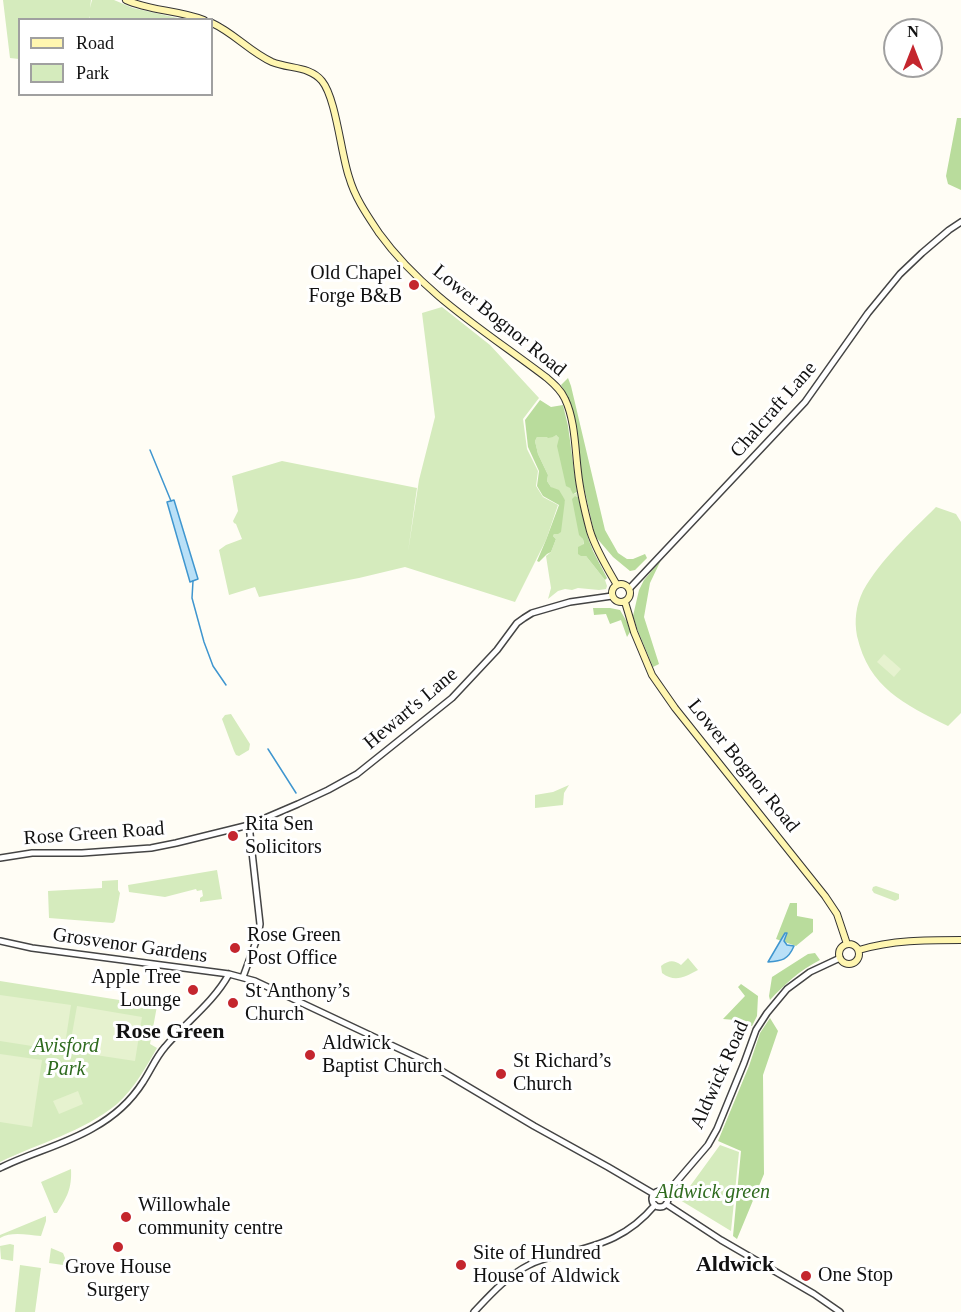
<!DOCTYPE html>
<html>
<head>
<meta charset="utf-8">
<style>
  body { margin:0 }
  #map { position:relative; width:961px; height:1312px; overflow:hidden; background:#fffdf5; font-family:Georgia,serif }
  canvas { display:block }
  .legend { position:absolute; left:18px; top:18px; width:195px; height:78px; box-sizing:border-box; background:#fff; border:2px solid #a0a0a0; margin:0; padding:8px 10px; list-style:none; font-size:18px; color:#111 }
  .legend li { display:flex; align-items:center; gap:12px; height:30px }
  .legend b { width:30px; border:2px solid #a0a0a0 }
  .north { position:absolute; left:883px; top:18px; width:60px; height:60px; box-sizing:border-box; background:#fff; border:2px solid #a0a0a0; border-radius:50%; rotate:0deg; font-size:16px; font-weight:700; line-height:24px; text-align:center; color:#111 }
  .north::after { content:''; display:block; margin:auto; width:21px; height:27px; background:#c4262e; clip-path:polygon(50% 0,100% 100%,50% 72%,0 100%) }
</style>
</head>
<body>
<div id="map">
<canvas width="961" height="1312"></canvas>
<ul class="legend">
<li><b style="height:8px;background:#fff6b0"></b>Road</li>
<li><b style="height:16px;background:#d5ebbd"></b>Park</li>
</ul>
<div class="north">N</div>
</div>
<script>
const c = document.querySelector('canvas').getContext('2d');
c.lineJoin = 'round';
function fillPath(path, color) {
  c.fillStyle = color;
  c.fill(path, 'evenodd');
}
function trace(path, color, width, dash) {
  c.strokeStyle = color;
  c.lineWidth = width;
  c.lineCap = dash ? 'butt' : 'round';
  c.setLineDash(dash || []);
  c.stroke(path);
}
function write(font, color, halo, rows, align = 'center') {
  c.font = font + ' Georgia,serif';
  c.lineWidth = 6;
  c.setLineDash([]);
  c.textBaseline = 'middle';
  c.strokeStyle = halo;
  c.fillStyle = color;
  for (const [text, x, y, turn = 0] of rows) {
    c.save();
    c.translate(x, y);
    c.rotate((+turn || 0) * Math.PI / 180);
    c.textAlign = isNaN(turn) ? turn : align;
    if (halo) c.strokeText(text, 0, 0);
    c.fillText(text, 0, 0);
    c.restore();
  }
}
fillPath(new Path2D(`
  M3,0H91L90,8L92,0H114L133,8L182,19L90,20L89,16V20H20L19,59L10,58Z
  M442,307L490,345L539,398L523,419L527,449L538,471L536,486L543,497L558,505L546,540L515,602L405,567L359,578L259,597L255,587L229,595L219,550L226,545L242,539L236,524L234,523L233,521L238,511L232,476L282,461L417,488L408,552L419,480L435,417L422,313Z
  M555,434L559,438L570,488L575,494L577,492L578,497L575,496L584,545L581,556H586L605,580L607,586L606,589L599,590L578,588L572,590L565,589L558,591L548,599L551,588L546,556L551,552L556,539L553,536L565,500L551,487L547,481L548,475L538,454L535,441L537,437H553Z
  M936,507L956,514L961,522V713L948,726C904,704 869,688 857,636C854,620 856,606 863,591C881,559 910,533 936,507Z
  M231,714L250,744L249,750L239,756L236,755L234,751L222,719L225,715Z
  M569,785L564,793L563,805L535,808V795L553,792Z
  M217,870L222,899L200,902V898L203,896L202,890L197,891L196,889L165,897L129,892L128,885Z
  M118,880V890L120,893L115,921L113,923L49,918L48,891L102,888V881Z
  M876,886L899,894V899L895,901L874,893L872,890L873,887Z
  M688,958L698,970C685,977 675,983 662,973L661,966C669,960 674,960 681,965Z
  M0,981L157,1006L150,1044L157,1048C146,1067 134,1089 117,1104C83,1132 39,1143 0,1162Z
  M720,1145L739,1152L731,1231L680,1200Z
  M71,1169C72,1189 67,1197 57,1213H54L41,1182Z
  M46,1216V1221L41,1236C27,1235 12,1231 0,1238V1235Z
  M10,1244L14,1245L13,1261L1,1259L0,1246Z
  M51,1248L63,1253L65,1258L63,1265L49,1263Z
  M20,1265L41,1268L35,1312H15Z`), '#d5ebbd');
fillPath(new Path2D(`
  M957,118H961V190L948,184L946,176Z
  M568,378L571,386L605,530L618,553L627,559H633L645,554L647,558L635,570L630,571L613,557L595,536L583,483L572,411L569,401L561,385Z
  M540,400L551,407L563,405L568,426L577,492L573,494L570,488L566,486L557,446L559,438L556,435L553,437L548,438L547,437H537L535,441L538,454L548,475L547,481L551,487L559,490L565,500L561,532L558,534H554L553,536L556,539L551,552L547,554L539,562L537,561L546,540L559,505L543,496L537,486L539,471L528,447L525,420Z
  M575,496L578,497L588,538L593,551L607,578L605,580L586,556H581L578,554V547L584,544L583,539L579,535L572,499Z
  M661,560L650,583L644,617L659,664L653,667L638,631L633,616L639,590L644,580Z
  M593,608H610L620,610L627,622L630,632L627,637L621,620L610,624L606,614L594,615Z
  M790,903H797V916L813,919V932L796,946L776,939Z
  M815,953L820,960C800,970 785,984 770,1000L769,996L772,977L808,954Z
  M741,984L758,996L757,1016L752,1026L735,1020L723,1019L745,996L738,987Z
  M770,1018L778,1031L763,1075L764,1174L737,1239L733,1236L741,1151L718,1141L749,1066L760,1033Z`), '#b9dc9c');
fillPath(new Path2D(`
  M884,654L901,669L894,677L877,662Z
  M0,995L71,1005L64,1051L0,1041Z
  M77,1006L142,1017L135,1061L69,1051Z
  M0,1054L42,1060L32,1127L0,1122Z
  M78,1091L83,1104L59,1114L53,1101Z`), '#e6f2cf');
const water = new Path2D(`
  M174,500L198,579L190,582L167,502Z
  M785,933H787L784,941L787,945L794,946C788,960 782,961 768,962Z`);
fillPath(water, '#b9e0f7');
trace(water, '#3f96cf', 1.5);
trace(new Path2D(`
  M150,450L171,501
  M193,581L192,598L204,642L213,666L226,685
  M268,749L296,793`), '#3f96cf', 1.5);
const tertiary = new Path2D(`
  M629,589L805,402L868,313L900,274L922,253L949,230L961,222
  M0,858L32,853H82L151,848L176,843L249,825L298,804L328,790L357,774L452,698L497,650L517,623L524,618L532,613L570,602L612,596
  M0,941L32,948L229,974L255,981L423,1060L534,1126L608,1167L654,1194
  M243,977L258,936L260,924L249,825
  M0,1168C30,1153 64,1145 93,1128C113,1117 131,1101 143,1082C151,1070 156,1057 165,1047C186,1022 213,1003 229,974
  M652 1199a8 8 0 1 1 16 0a8 8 0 1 1-16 0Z
  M666,1194L708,1145L717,1129L744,1063L756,1030L767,1013L787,989L810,972L840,958
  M666,1204L721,1240L814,1294L840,1312
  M474,1312C491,1294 507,1276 529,1265C540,1259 552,1257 564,1254C603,1244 629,1236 655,1205`);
const secondary = new Path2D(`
  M126,0C150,11 179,10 204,20
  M212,23C234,33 250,52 272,62C289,69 310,66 322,81C336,98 341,154 349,177C355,198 367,215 379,233C423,294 488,333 547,378C554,384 561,390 565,399C575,420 575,448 578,472C580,492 585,512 590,531C596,550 607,568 617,585
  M612 593a9 9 0 1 1 18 0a9 9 0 1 1-18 0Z
  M625,602L634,632L652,675L675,708L825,896L837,914L847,944
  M839 954a10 10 0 1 1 20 0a10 10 0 1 1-20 0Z
  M859,950C892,940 926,940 961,940`);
trace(tertiary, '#444', 8);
trace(secondary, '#333', 8);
trace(tertiary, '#fff', 5);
trace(secondary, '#fff6b0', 6);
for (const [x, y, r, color] of [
  [414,285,6,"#c4262e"],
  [233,836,6,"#c4262e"],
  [235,948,6,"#c4262e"],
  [193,990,6,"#c4262e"],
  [233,1003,6,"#c4262e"],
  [310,1055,6,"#c4262e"],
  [501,1074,6,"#c4262e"],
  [126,1217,6,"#c4262e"],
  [118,1247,6,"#c4262e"],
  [461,1265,6,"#c4262e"],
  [806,1276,6,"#c4262e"]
]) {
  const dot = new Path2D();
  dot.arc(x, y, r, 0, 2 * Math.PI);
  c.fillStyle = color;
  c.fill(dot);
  trace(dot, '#fff', 2);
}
write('20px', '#111', '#fff', [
  ["Old Chapel",402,274,"right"],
  ["Forge B&B",402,297,"right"],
  ["Rita Sen",245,825],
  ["Solicitors",245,848],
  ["Rose Green",247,936],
  ["Post Office",247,959],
  ["Apple Tree",181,978,"right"],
  ["Lounge",181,1001,"right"],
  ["St Anthony’s",245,992],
  ["Church",245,1015],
  ["Aldwick",322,1044],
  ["Baptist Church",322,1067],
  ["St Richard’s",513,1062],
  ["Church",513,1085],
  ["Willowhale",138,1206],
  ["community centre",138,1229],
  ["Site of Hundred",473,1254],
  ["House of Aldwick",473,1277],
  ["Grove House",118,1268,"center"],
  ["Surgery",118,1291,"center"],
  ["One Stop",818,1276]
], 'left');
write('20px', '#111', '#fff', [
  ["Lower Bognor Road",499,321,39],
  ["Chalcraft Lane",774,410,-49],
  ["Hewart's Lane",411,709,-40],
  ["Lower Bognor Road",743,766,51],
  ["Rose Green Road",94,834,-4],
  ["Grosvenor Gardens",130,946,8],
  ["Aldwick Road",720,1075,-66]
]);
write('italic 20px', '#2f6b1f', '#fff', [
  ["Avisford",66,1047],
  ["Park",66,1070],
  ["Aldwick green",713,1193]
]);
write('bold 22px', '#111', '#fff', [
  ["Rose Green",170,1032],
  ["Aldwick",735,1265]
]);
</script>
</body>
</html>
